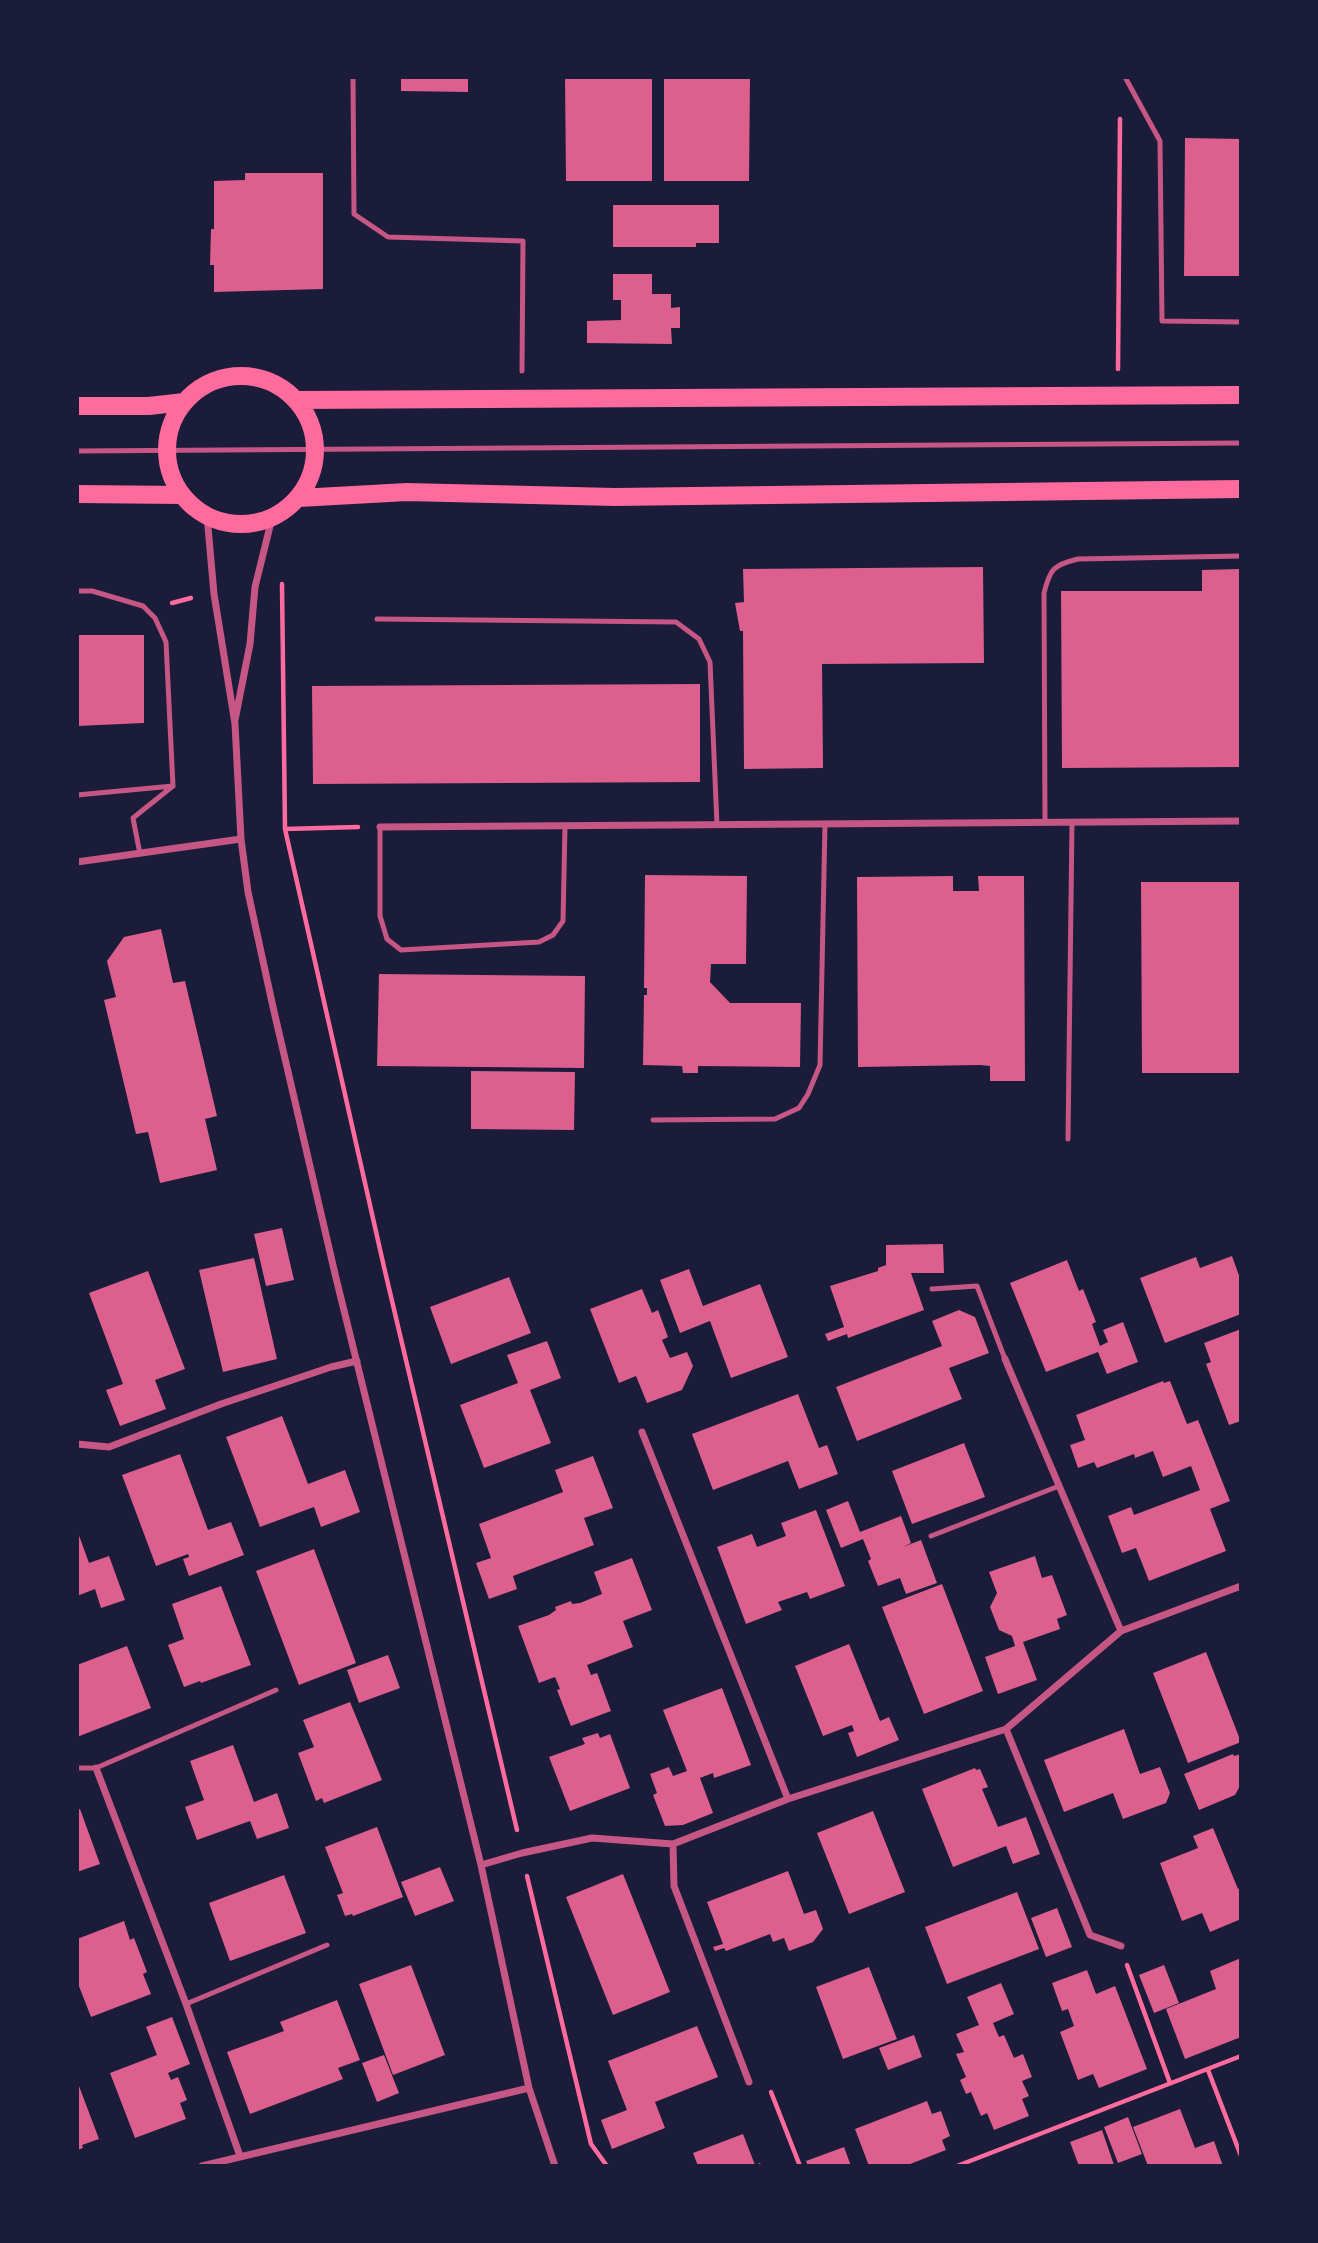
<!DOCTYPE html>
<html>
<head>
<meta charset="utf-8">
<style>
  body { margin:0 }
  #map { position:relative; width:1318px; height:2243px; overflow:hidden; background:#1b1b3a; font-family:Rubik,sans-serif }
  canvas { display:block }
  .frame { position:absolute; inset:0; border:79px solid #1b1b3a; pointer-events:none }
</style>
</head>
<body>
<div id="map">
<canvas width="1318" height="2243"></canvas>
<div class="frame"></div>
</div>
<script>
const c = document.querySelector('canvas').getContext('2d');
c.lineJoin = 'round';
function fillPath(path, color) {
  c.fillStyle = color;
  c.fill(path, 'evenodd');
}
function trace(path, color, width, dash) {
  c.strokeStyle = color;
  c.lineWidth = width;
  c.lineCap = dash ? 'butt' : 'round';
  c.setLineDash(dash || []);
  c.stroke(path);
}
fillPath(new Path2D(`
  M401,77H468V92L401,91Z
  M565,77H652V181H566Z
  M664,77H750L749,181H664Z
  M1185,138L1241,139V276H1184Z
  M245,173H323V289L214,292V265H210L211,229H214V181L245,180Z
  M613,205H719V243H696V247H613Z
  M613,274H652V294H671V308L680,307V328H671L672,344L587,343V321L621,320V300H613Z
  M983,567L984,663L822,664L823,768L744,769L743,631H740L735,603L744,602L743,569Z
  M1241,569V767L1062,768L1061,591H1202V570Z
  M77,635H144V723L77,726Z
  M700,684V782L313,784L312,686Z
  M645,875L747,876L746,964H711L710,982L730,1003H801L800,1067L698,1066V1073H683L682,1066L643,1065L644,995H647V988H644Z
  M953,876V891H979L978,876H1024L1025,1081H990V1066L980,1065L858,1067L857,877Z
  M1141,882H1241V1073H1142Z
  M161,929L173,983L185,981L217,1116L205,1119L217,1170L160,1183L148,1132L136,1134L104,1000L116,997L107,961L124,937Z
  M379,974L585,976L584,1068L377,1066Z
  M471,1071L575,1072L574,1130L471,1129Z
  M282,1228L294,1280L266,1286L254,1234Z
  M943,1244L944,1273H911L924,1310L848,1338L847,1334L828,1341L825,1334L844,1327L830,1286L878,1271V1268L886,1265V1245Z
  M1232,1256L1241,1281V1314L1165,1343L1140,1278L1196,1257L1200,1268Z
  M254,1258L277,1359L223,1372L199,1270Z
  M1067,1260L1079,1291L1083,1289L1096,1322L1092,1324L1100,1346L1108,1342L1103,1330L1123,1322L1138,1362L1107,1374L1098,1352L1046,1372L1010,1283Z
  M689,1269L703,1306L760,1284L788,1357L731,1378L710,1321L680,1333L660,1280Z
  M148,1271L185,1369L155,1380L166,1409L120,1426L106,1390L123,1384L89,1293Z
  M509,1277L531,1333L451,1364L430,1307Z
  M642,1289L652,1313L658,1310L668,1337L662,1340L670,1358L687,1352L693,1366L682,1390L647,1403L636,1376L619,1383L590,1309Z
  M959,1310L975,1317L989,1353L949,1368L962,1399L857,1441L836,1387L942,1346L932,1321Z
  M1241,1329V1421L1229,1425L1206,1364L1211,1362L1204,1343Z
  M547,1341L561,1378L530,1390L551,1443L484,1468L460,1405L518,1383L507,1355Z
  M1163,1381L1164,1383L1170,1381L1187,1424L1198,1420L1230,1501L1210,1509L1226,1551L1149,1581L1136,1548L1122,1553L1108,1516L1131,1507L1134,1515L1200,1490L1191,1466L1163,1477L1153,1451L1135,1458L1134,1454L1097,1468L1094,1462L1078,1468L1070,1445L1085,1440L1076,1415Z
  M798,1394L819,1448L827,1445L838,1474L799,1489L788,1461L713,1490L692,1434Z
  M282,1416L308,1484L345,1470L360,1512L321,1527L314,1507L260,1527L226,1437Z
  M964,1443L985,1497L912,1524L892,1471Z
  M180,1454L208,1530L231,1522L244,1555L189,1576L183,1559L189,1557L188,1554L156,1566L122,1475Z
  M593,1456L613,1508L584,1518L594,1545L513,1576L517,1589L489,1599L476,1563L491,1558L479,1524L563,1492L555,1470Z
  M848,1501L860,1532L901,1516L911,1543L903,1547L921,1540L937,1583L906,1594L900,1578L878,1586L868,1561L871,1559L863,1539L841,1548L826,1510Z
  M816,1510L845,1586L810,1599L807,1592L778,1602L782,1610L746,1624L717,1547L752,1534L757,1547L786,1536L781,1523Z
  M77,1530L89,1563L109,1556L125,1600L101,1608L95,1589L77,1596Z
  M314,1549L356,1663L299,1685L256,1571Z
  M1035,1556L1042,1578L1052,1575L1067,1615L1057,1619L1060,1629L1023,1642L1037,1680L998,1694L985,1657L1015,1646L1012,1636L999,1630L990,1607L997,1593L989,1572Z
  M632,1558L652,1610L623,1621L633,1647L587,1665L591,1675L597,1673L611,1711L571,1726L557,1690L560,1689L555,1677L539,1683L518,1626L549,1615L556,1610L555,1607L571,1601L572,1604L580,1603L602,1594L594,1572Z
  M942,1584L983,1691L924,1714L882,1607Z
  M221,1586L251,1665L201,1683L200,1681L184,1687L168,1645L184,1639L172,1604Z
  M849,1644L880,1721L889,1717L899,1740L857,1757L848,1733L854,1731L852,1725L823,1736L795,1666Z
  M127,1646L151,1708L77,1737V1665Z
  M1206,1652L1241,1742L1188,1763L1153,1673Z
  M388,1655L400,1688L359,1703L347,1670Z
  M722,1688L751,1765L714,1778L713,1773L700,1778L713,1813L683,1825L665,1826L653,1795L657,1793L650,1774L669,1767L673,1776L687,1771L663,1710Z
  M350,1702L382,1780L324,1803L322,1798L316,1801L298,1753L314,1747L303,1720Z
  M1124,1729L1140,1774L1160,1767L1170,1793L1166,1803L1123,1819L1113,1793L1064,1812L1044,1760Z
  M598,1733L600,1738L610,1734L630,1788L570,1811L549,1757L585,1744L582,1738Z
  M233,1745L254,1802L277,1793L289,1828L257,1839L250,1821L197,1840L185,1807L204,1800L190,1761Z
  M1233,1754L1234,1756L1241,1754V1784L1235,1795L1199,1810L1184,1774Z
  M975,1768L976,1770L980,1769L988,1787L982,1789L998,1827L1026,1817L1040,1854L1013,1864L1006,1846L953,1867L922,1789Z
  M80,1809L100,1864L77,1872V1810Z
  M873,1811L905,1892L849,1914L817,1833Z
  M377,1827L403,1897L353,1916L352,1914L345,1916L337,1895L343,1893L325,1847Z
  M1213,1828L1238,1889L1241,1887V1919L1210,1932L1202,1913L1182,1921L1160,1863L1198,1848L1193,1836Z
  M440,1867L454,1901L415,1916L401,1882Z
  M788,1871L804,1914L816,1910L823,1929L813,1942L789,1951L784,1938L773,1942L770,1934L726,1951L724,1948L715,1951L713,1947L723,1944L707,1902Z
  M623,1874L670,1992L613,2015L566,1897Z
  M284,1875L306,1933L230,1961L209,1903Z
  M1017,1892L1039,1949L947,1984L925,1927Z
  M1057,1908L1072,1947L1046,1957L1031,1918Z
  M124,1921L130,1940L134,1938L147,1972L143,1974L151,1994L91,2017L77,1981V1939Z
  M1241,1958V2037L1185,2059L1166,2009L1216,1989L1210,1971Z
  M411,1965L445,2055L393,2075L359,1984Z
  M1164,1965L1179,2003L1154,2013L1139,1975Z
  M869,1967L897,2039L843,2059L816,1987Z
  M1087,1970L1096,1994L1115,1986L1147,2069L1099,2088L1093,2074L1078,2080L1060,2032L1074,2026L1068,2009L1062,2011L1052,1983Z
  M1001,1983L1014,2014L993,2023L999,2037L1004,2035L1014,2058L1023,2054L1032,2077L1022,2081L1029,2096L1022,2099L1029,2116L994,2130L987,2113L981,2116L971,2092L966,2094L960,2080L966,2077L956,2054L964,2052L956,2034L979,2025L967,1997Z
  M337,2000L360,2060L338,2068L343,2079L250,2114L227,2052L284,2031L280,2022Z
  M172,2017L190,2064L168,2073L171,2080L178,2077L187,2100L180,2103L186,2119L135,2138L110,2073L157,2055L146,2027Z
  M697,2026L718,2077L655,2102L665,2128L612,2149L601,2120L627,2110L608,2061Z
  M914,2035L922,2057L888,2070L879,2048Z
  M384,2055L399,2093L377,2102L362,2063Z
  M79,2086L99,2139L82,2145L83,2148L77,2150V2087Z
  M927,2101L932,2114L941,2111L950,2136L942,2140L946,2150L905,2166H869L855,2129Z
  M1180,2109L1195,2148L1214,2141L1223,2166H1148L1133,2127Z
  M1128,2117L1142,2154L1118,2163L1104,2127Z
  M1102,2130L1114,2165L1079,2166L1070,2142Z
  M743,2134L755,2165L760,2163L762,2166H698L693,2153Z
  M844,2147L851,2166H808L806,2161Z`), '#dd5f8e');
trace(new Path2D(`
  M1118,369L1120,119
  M282,584L285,829L384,1267L517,1830
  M172,603L191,598
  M285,829L358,827
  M527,1876L591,2144L607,2166
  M1127,1965L1170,2083
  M1208,2070L1241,2156
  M771,2092L800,2166
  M957,2166L1241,2056`), '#ff6b9d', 4.5);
trace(new Path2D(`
  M353,77L354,214L388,237L523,241L522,371
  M1125,77L1160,141L1162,321L1241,322
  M77,451L1241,443
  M77,591H92L143,606L155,618L166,642L173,786L133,818L140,854
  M377,619L676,622L699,639L710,662L717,825
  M77,795L173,786
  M1045,822L1044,593C1050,569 1053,565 1078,559L1241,556
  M380,827V916L387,939L401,950L539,942L553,935L563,921L565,826
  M653,1120L775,1119L799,1108L808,1094L820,1065L825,824
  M1068,1139L1072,822
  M932,1289L977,1286L1005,1359
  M931,1536L1059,1486
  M77,1768H96L276,1690
  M186,2004L327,1945`), '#c65784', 5);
trace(new Path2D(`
  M207,516L214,594L235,724L241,839L248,892L273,1007L336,1278L481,1865L529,2088L555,2166
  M235,720L250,644L255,587L272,518
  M380,827L1241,821
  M77,862L241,839
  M1005,1359L1121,1631
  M642,1432L788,1799
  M77,1444L109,1447L221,1404L331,1367L357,1361
  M1006,1729L1090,1935L1121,1946
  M96,1768L186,2004L240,2156
  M673,1844L674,1886L749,2082
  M481,1865L522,1853L592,1838L673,1844L788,1799L1006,1729L1121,1631L1241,1586
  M202,2166L529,2088`), '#c65784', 7);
trace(new Path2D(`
  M167 450a74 74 0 1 1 148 0a74 74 0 1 1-148 0Z
  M297,400L1241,395
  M77,406H149L184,402
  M77,494L182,495
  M299,498L407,492L615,497L1241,489`), '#ff6b9d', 18);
</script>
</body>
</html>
